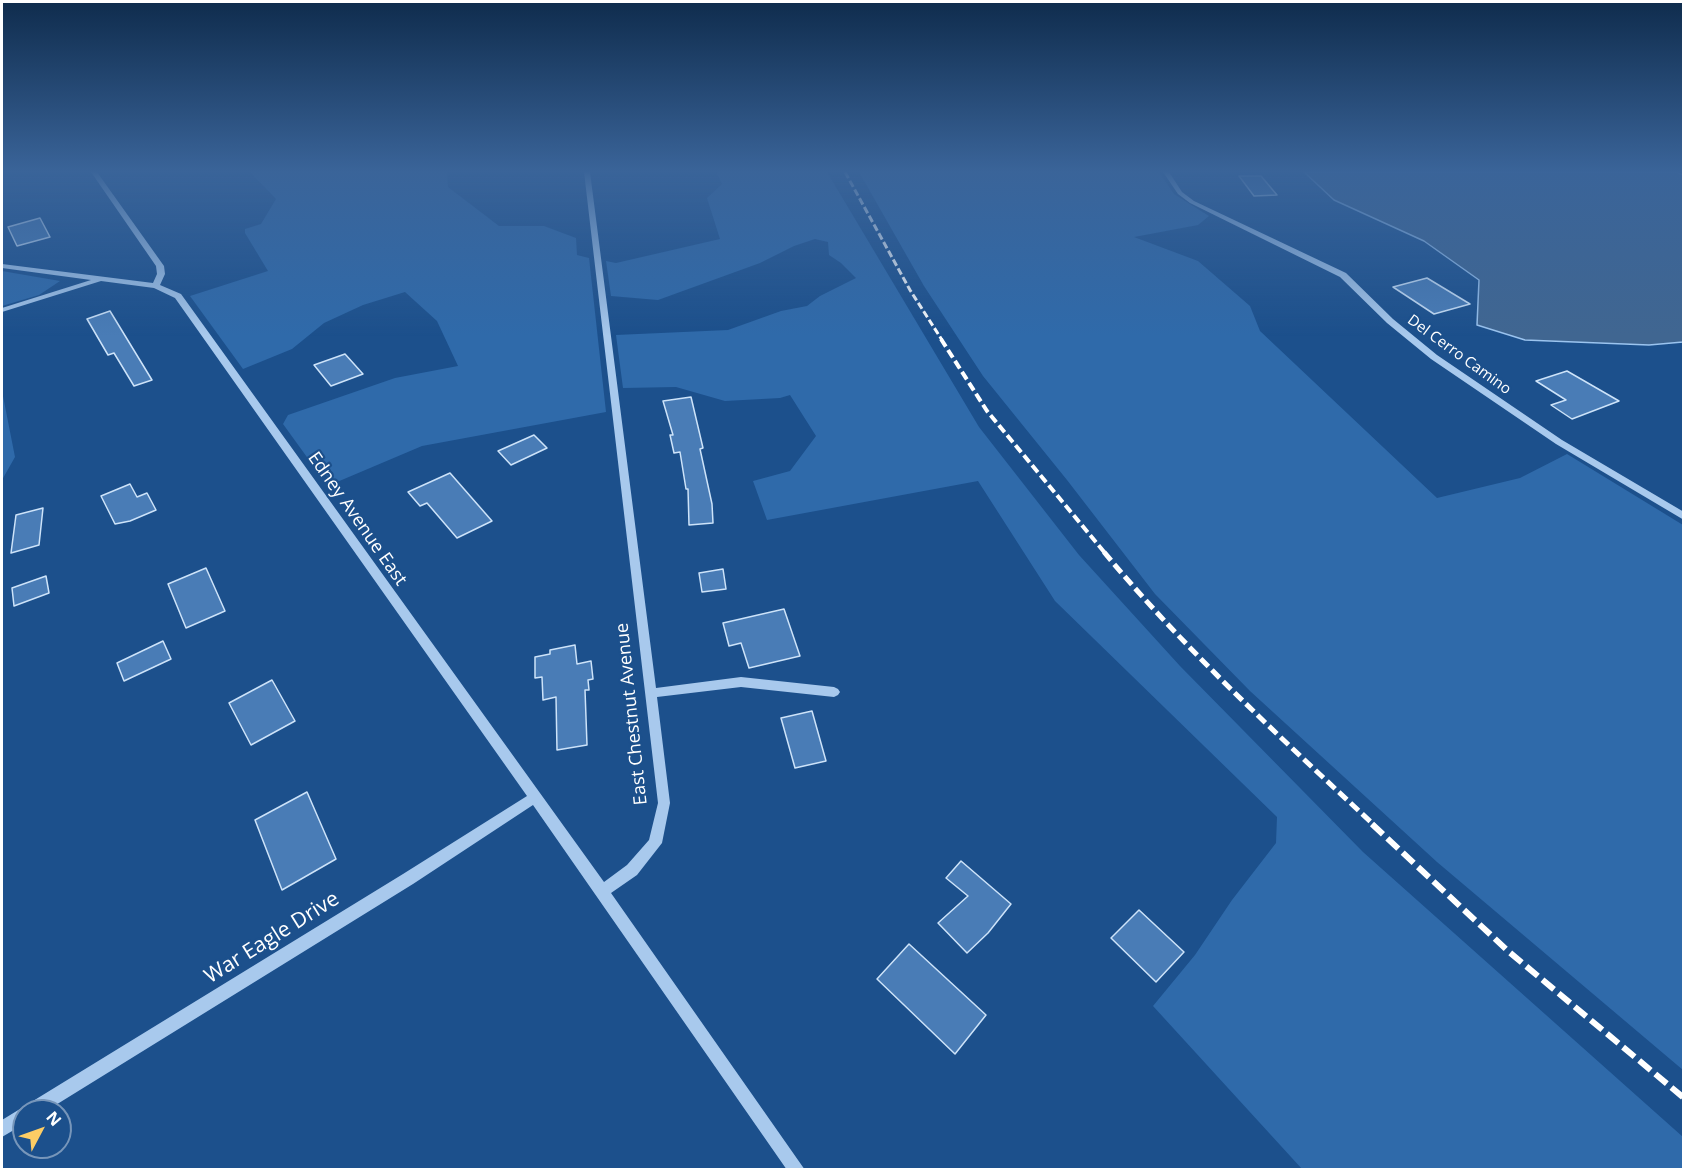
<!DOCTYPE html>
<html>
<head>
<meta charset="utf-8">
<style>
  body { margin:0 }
  #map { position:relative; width:1685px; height:1171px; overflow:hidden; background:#1c508c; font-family:"Open Sans",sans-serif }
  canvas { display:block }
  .frame { position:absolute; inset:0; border:3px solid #fff; pointer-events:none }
  .north { position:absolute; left:12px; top:1099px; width:60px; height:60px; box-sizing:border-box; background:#1c508c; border:2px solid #7796ba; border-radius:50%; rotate:49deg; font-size:16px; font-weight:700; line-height:24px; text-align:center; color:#fff }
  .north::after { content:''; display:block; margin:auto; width:21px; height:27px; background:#fdcd65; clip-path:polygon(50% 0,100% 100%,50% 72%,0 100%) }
</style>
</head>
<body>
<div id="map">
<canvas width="1685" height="1171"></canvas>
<div class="frame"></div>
<div class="north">N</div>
</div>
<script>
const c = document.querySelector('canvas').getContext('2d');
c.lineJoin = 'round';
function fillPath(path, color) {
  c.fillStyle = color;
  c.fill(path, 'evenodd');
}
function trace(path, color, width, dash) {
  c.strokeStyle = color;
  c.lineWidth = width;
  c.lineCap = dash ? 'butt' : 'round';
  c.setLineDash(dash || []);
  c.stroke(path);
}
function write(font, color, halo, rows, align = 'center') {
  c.font = font + ' "Open Sans",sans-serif';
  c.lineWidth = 4.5;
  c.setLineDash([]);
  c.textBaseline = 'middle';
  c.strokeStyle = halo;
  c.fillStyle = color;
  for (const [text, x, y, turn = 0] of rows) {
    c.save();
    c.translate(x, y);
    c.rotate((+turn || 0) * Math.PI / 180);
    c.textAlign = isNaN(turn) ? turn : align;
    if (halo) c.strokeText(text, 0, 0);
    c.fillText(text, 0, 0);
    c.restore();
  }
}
fillPath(new Path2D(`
  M250,172H447L448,187L499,226H544L576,238L577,255L589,258L606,412L422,446L337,482L317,471L283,424L288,415L395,378L458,366L437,321L405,292L363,305L324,323L292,349L243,369L190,296L268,271L245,233V229L261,224L276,199Z
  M716,172H827L979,427L1079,555L1180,666L1363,852L1683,1137V1169H1302L1153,1006L1195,955L1232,900L1276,843L1277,817L1055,601L978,481L767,520L753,481L790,471L816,436L790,395L780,398L725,401L676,387L623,388L616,335L728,330L781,311L807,306L820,296L856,278L841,263L829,255L828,242L815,239L794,246L760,263L658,300L611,296L606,261L616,263L720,239L707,198L722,184Z
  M859,172H1159L1174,194L1209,216L1198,225L1134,237L1198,261L1250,306L1260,331L1437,498L1520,478L1567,454L1683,525V1070L1437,862L1250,691L1155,594L1067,480L983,376L924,286Z
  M2,271L60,281L39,295L2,306Z
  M2,391L15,457L2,480Z`), '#2f6aaa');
const water = new Path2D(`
  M1304,172H1676L1683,175V342L1649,345L1525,340L1477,325L1479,280L1424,241L1334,200Z`);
fillPath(water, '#406691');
trace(water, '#9bc4ef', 1.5);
const building = new Path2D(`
  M1239,176H1261L1277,195L1254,196Z
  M40,218L50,237L17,246L8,227Z
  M1427,278L1470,304L1434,314L1393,287Z
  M110,311L152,380L134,386L114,353L108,355L87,319Z
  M345,354L363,374L331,386L314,365Z
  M1567,371L1619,401L1572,419L1551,405L1566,400L1536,381Z
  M691,397L703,448L700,449L712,504L713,523L689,525L688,489H686L680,452L674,453L670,435H673L663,401Z
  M534,435L547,448L511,465L498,451Z
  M450,473L492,521L457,538L427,503L420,506L408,492Z
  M130,484L137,497L147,493L156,510L130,521L115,524L101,496Z
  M43,508L39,545L11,553L16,515Z
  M206,568L225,611L186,628L168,584Z
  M723,569L726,589L702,592L699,573Z
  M46,576L49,593L14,606L12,588Z
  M784,609L800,656L749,668L741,643L729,646L723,623Z
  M163,641L171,659L124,681L117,663Z
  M575,645L577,664L591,661L593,679L588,680L589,690H585L587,745L557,750L556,697L543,700L542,677L535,678V657L550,654V650Z
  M272,680L295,721L251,745L229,703Z
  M812,711L826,761L795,768L781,718Z
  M307,792L336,859L282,890L255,820Z
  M961,861L1011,904L988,933L967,953L938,923L968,896L946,878Z
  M1139,910L1184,952L1156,982L1111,938Z
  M909,944L986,1015L955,1054L877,979Z`);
fillPath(building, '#497cb6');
trace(building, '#cde3f9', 1.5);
fillPath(new Path2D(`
  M91,172H97L164,266L165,274L160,285L181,294L604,882L627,865L649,840L658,803L584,172H590L656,688L741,677L834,687L838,689L840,692L838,695L834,697L741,687L657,697L670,803L662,843L637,875L611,893L805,1170H787L533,805L413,884L46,1111H24V1124L2,1137V1120L403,874L527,796L175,298L154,288L101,281L2,312V308L91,280L2,268V264L153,283L157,274L156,266Z
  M1163,172H1169L1182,192L1194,201L1346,273L1393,319L1437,355L1562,440L1684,512V520L1556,444L1431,359L1387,323L1340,277L1190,203L1178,194Z`), '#a8c9ed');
trace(new Path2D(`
  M845,172L910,290L942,340`), '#fff', 3, [7, 3]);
trace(new Path2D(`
  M941,339L987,411L1105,553`), '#fff', 4, [9, 4]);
trace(new Path2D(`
  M1104,552C1185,650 1281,738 1374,825`), '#fff', 5, [11, 5]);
trace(new Path2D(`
  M1372,824L1508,951L1684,1098`), '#fff', 6, [15, 6]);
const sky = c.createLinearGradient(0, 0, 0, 336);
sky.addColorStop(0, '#0f2c4d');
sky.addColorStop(0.51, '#3a6499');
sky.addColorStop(1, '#3a649900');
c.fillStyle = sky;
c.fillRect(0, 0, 1685, 336);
write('15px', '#fff', '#1c508c', [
  ["Del Cerro Camino",1459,355,36]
]);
write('18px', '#fff', '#1c508c', [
  ["Edney Avenue East",357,519,55],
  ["East Chestnut Avenue",632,714,-96]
]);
write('21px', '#fff', '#1c508c', [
  ["War Eagle Drive",272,938,-32]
]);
</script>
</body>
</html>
